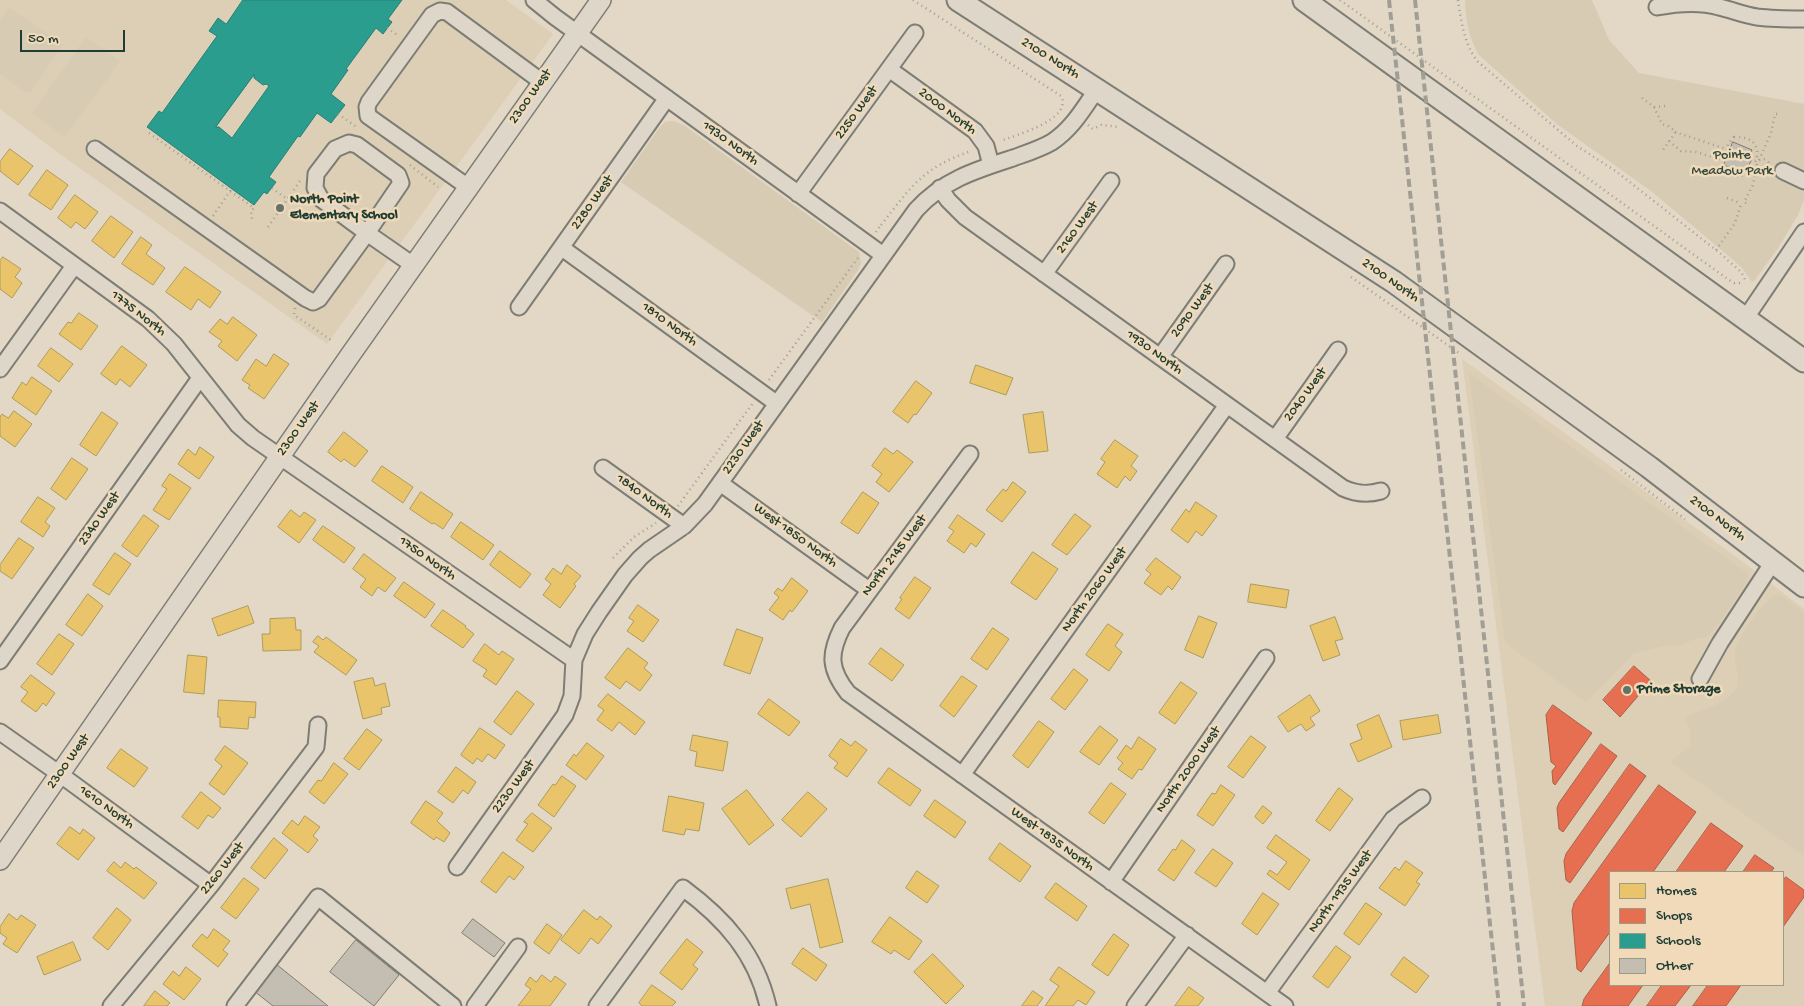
<!DOCTYPE html>
<html>
<head>
<meta charset="utf-8">
<style>
  body { margin:0 }
  #map { position:relative; width:1804px; height:1006px; overflow:hidden; background:#e3d7c6; font-family:"Gochi Hand",sans-serif }
  canvas { display:block }
  .legend { position:absolute; left:1609px; top:871px; width:175px; height:115px; box-sizing:border-box; background:#f0dab9; border:1px solid #9c9b84; margin:0; padding:6px 9px; list-style:none; font-size:15px; color:#1f3d34 }
  .legend li { display:flex; align-items:center; gap:10px; height:25px }
  .legend b { width:25px; border:1px solid #9c9b84 }
  .scale { position:absolute; left:20px; top:30px; width:105px; height:22px; box-sizing:border-box; border:2px solid #1f3d34; border-top:0; padding-left:6px; font-size:15px; line-height:18px; white-space:nowrap; color:#1f3d34; -webkit-text-stroke:4px #f0dab9; paint-order:stroke }
</style>
</head>
<body>
<div id="map">
<canvas width="1804" height="1006"></canvas>
<ul class="legend">
<li><b style="height:14px;background:#e9c46a"></b>Homes</li>
<li><b style="height:14px;background:#e76f51"></b>Shops</li>
<li><b style="height:14px;background:#2a9d8f"></b>Schools</li>
<li><b style="height:14px;background:#c4bdb1"></b>Other</li>
</ul>
<div class="scale">50 m</div>
</div>
<script>
const c = document.querySelector('canvas').getContext('2d');
c.lineJoin = 'round';
function fillPath(path, color) {
  c.fillStyle = color;
  c.fill(path, 'evenodd');
}
function trace(path, color, width, dash) {
  c.strokeStyle = color;
  c.lineWidth = width;
  c.lineCap = dash ? 'butt' : 'round';
  c.setLineDash(dash || []);
  c.stroke(path);
}
function write(font, color, halo, rows, align = 'center') {
  c.font = font + ' "Gochi Hand",sans-serif';
  c.lineWidth = 5;
  c.setLineDash([]);
  c.textBaseline = 'middle';
  c.strokeStyle = halo;
  c.fillStyle = color;
  for (const [text, x, y, turn = 0] of rows) {
    c.save();
    c.translate(x, y);
    c.rotate((+turn || 0) * Math.PI / 180);
    c.textAlign = isNaN(turn) ? turn : align;
    if (halo) c.strokeText(text, 0, 0);
    c.fillText(text, 0, 0);
    c.restore();
  }
}
fillPath(new Path2D(`
  M0,0H506L553,34L327,344L57,152L0,109Z
  M1462,359L1747,565L1804,609V1006H1545ZM1610,872H1783V985H1610Z`), '#dccfb6');
fillPath(new Path2D(`
  M1465,0H1592L1609,40L1639,73L1804,104V200L1798,215L1778,248L1755,280L1752,282L1742,268L1731,258L1651,191L1558,125L1479,55C1468,36 1466,22 1465,0Z
  M9,7L63,45L31,91L25,92L0,74V21Z
  M86,37L120,61L65,137L32,113Z
  M671,121L677,122L685,126L859,252L861,263L858,270L822,322L621,182L660,127L665,122Z
  M1469,373L1748,574V581L1713,631L1706,637L1692,640L1681,645L1665,646L1634,653L1586,702L1505,643Z
  M1774,595L1782,596L1804,613V856L1670,762L1690,746L1691,733L1685,717C1701,710 1720,706 1733,693C1744,681 1733,665 1735,652C1738,636 1761,606 1774,595Z`), '#d7cbb3');
const homes = new Path2D(`
  M10,149L33,166L18,185L0,171V162Z
  M47,170L68,185L51,210L29,195Z
  M75,195L98,212L85,229L76,222L71,228L58,218Z
  M111,216L133,232L114,258L92,241Z
  M141,237L152,245L146,254L165,268L153,285L122,264Z
  M3,257L21,269L15,277L22,283L12,298L0,289V261Z
  M185,267L221,292L210,308L198,299L191,310L166,292Z
  M79,313L98,326L81,350L59,334L68,322L71,323Z
  M233,317L257,335L237,361L218,346L222,341L209,332L220,319L227,324Z
  M122,346L147,365L130,387L120,379L116,385L101,374Z
  M51,348L73,364L59,382L38,366Z
  M274,354L289,364L264,399L248,388L250,385L242,380L256,359L266,366Z
  M976,365L1013,378L1006,395L970,383Z
  M32,377L52,391L36,415L12,398L22,382L26,385Z
  M916,381L932,393L916,415L914,414L908,423L893,412Z
  M14,411L32,424L15,447L0,436V417L2,414L8,418Z
  M102,412L118,423L96,456L80,445Z
  M1043,412L1048,451L1029,453L1023,415Z
  M344,432L368,451L355,467L344,459L341,462L328,452Z
  M1115,440L1138,456L1131,466L1137,471L1130,481L1125,476L1117,488L1097,474L1105,462L1101,459Z
  M200,447L214,457L199,479L178,464L188,449L195,455Z
  M885,448L893,454L897,450L913,462L889,492L876,482L882,474L872,466Z
  M72,458L88,469L66,500L51,489Z
  M382,466L413,487L403,503L372,481Z
  M170,474L191,488L169,520L153,510L167,489L162,486Z
  M1013,482L1026,492L1002,522L986,510L1003,489L1006,491Z
  M421,492L453,514L443,529L434,523L432,524L410,509Z
  M863,492L879,503L858,534L841,523Z
  M38,497L55,508L45,522L50,526L43,537L21,522Z
  M1196,502L1217,516L1202,536L1196,531L1188,543L1171,530L1186,509L1189,512Z
  M291,510L300,517L304,512L316,520L299,543L278,527Z
  M1075,514L1091,526L1067,555L1052,545Z
  M144,515L159,526L137,557L122,546Z
  M958,515L985,534L976,547L971,543L964,553L947,541L954,531L949,528Z
  M461,522L494,545L483,560L451,537Z
  M323,526L355,548L344,563L313,540Z
  M19,538L34,548L12,579L0,571V565Z
  M500,551L531,574L520,588L490,565Z
  M1033,552L1058,569L1036,600L1011,583Z
  M115,553L131,564L109,595L93,585Z
  M364,554L396,578L385,592L378,587L372,596L360,587L366,579L353,569Z
  M1156,558L1181,577L1172,590L1168,586L1161,595L1144,583L1151,574L1146,570Z
  M567,565L581,576L574,584L576,586L560,608L543,595L551,584L545,579L553,568L561,574Z
  M915,577L931,588L909,619L895,609L902,599L900,598Z
  M792,578L808,591L792,612L790,610L783,620L769,610L779,597L774,593L778,588L782,591Z
  M404,582L435,604L425,618L394,596Z
  M1251,584L1289,590L1286,608L1248,602Z
  M88,594L103,606L82,636L66,625Z
  M638,605L659,620L643,642L627,631L634,621L629,618Z
  M248,606L254,623L218,636L212,619Z
  M443,610L466,626L465,627L474,634L463,648L431,626Z
  M1199,616L1217,623L1203,658L1185,650Z
  M1335,617L1343,639L1335,641L1340,655L1323,661L1310,626Z
  M295,618L296,630H301V650L263,651L262,634H270V619Z
  M1108,624L1123,634L1115,646L1122,652L1109,671L1086,655Z
  M993,628L1009,639L987,670L971,659Z
  M737,629L763,638L750,674L724,665Z
  M59,634L74,644L52,675L37,664Z
  M318,636L323,640L326,637L357,660L346,675L314,652L319,646L313,642Z
  M485,644L499,655L502,651L514,659L496,685L483,676L487,670L473,661Z
  M628,648L648,663L644,668L652,675L640,691L626,681L620,689L605,678Z
  M881,648L904,665L892,681L869,664Z
  M188,655L207,657L204,694L184,692Z
  M1074,669L1088,680L1065,710L1051,699Z
  M31,675L55,693L46,706L43,703L36,712L21,701L28,692L21,687Z
  M962,676L977,686L954,717L940,706Z
  M373,678L375,686L385,683L390,706L381,708L382,714L363,719L354,682Z
  M1181,682L1197,693L1175,724L1159,713Z
  M517,691L534,704L511,735L494,722Z
  M608,694L645,722L635,735L619,722L612,731L597,720L604,710L598,706Z
  M1310,695L1320,711L1310,718L1315,725L1306,731L1301,724L1288,732L1278,717Z
  M769,699L800,722L789,736L758,714Z
  M219,700L256,702L255,718L249,717L248,729L220,727V717H218Z
  M1379,715L1392,747L1358,762L1350,744L1362,739L1357,725Z
  M1438,715L1441,733L1403,740L1400,721Z
  M1039,721L1054,732L1028,768L1013,756Z
  M1100,726L1118,740L1099,765L1080,752Z
  M480,728L505,745L495,759L488,754L482,762L477,758L473,764L461,755Z
  M367,729L382,740L359,770L344,759Z
  M693,735L728,742L723,771L695,766L697,752L690,750Z
  M1251,736L1266,747L1243,778L1228,767Z
  M1139,737L1156,749L1142,770L1139,769L1132,779L1118,769L1123,763L1117,758L1126,745L1131,749Z
  M841,739L851,746L855,741L867,750L847,777L834,768L838,763L829,756Z
  M587,743L604,756L586,780L566,765L574,754L576,756Z
  M225,746L248,763L224,795L209,784L222,766L215,760Z
  M121,749L148,768L134,787L107,768Z
  M334,763L348,774L324,804L309,792L318,780L321,781Z
  M456,767L476,782L468,794L463,790L453,803L438,792Z
  M889,768L921,790L910,806L878,783Z
  M562,776L576,786L554,817L538,805L553,784L555,785Z
  M1111,783L1126,794L1104,824L1089,813Z
  M1221,785L1235,795L1213,826L1197,815L1212,793L1215,794Z
  M1339,788L1353,799L1330,831L1316,821Z
  M747,790L774,825L749,845L722,809Z
  M201,792L221,808L213,818L208,815L198,829L182,817Z
  M808,792L827,809L801,837L782,820Z
  M669,796L704,803L699,831L686,829L684,835L663,831Z
  M935,800L966,822L955,838L924,816Z
  M426,801L443,813L437,821L450,833L444,842L436,837L434,840L411,823Z
  M1263,806L1272,813L1263,824L1255,817Z
  M532,813L552,828L533,852L516,840L528,824L524,822Z
  M305,816L320,827L313,836L318,840L308,853L282,833L292,820L298,825Z
  M70,827L80,834L83,829L95,838L78,860L57,844Z
  M1276,835L1310,860L1289,890L1267,874L1270,870L1277,875L1287,862L1267,848Z
  M274,838L288,850L265,879L251,868Z
  M1182,840L1195,850L1174,881L1158,870L1173,849L1175,850Z
  M1000,843L1031,866L1020,882L989,859Z
  M1213,849L1233,863L1216,887L1195,873Z
  M503,852L524,867L514,880L509,876L496,893L481,882Z
  M1406,861L1423,873L1416,882L1420,884L1405,906L1379,888L1395,867L1399,870Z
  M114,862L121,868L125,862L134,869L136,867L157,883L144,899L107,871Z
  M917,871L939,886L927,903L906,888Z
  M244,878L259,889L236,919L221,908Z
  M828,879L843,942L820,948L810,904L791,909L786,889Z
  M1056,883L1087,906L1077,921L1045,898Z
  M1263,893L1279,904L1257,935L1242,924Z
  M1366,903L1382,914L1359,945L1344,934Z
  M117,908L131,920L108,950L93,938Z
  M584,910L597,920L600,916L612,926L598,944L591,938L579,954L561,940Z
  M9,914L17,920L21,915L36,925L17,953L3,944L7,938L0,933V927Z
  M890,917L922,941L909,960L894,950L891,954L872,942Z
  M547,924L562,935L549,954L534,943Z
  M214,929L230,941L223,950L228,954L218,967L192,946L202,934L207,938Z
  M1114,934L1129,945L1108,976L1092,965Z
  M687,939L703,952L693,965L698,969L682,990L660,973Z
  M73,942L81,960L44,975L37,957Z
  M1336,946L1351,957L1328,988L1313,977Z
  M803,948L827,965L816,981L792,964Z
  M933,954L964,986L946,1004L914,972Z
  M1404,957L1429,976L1416,993L1391,975Z
  M186,967L201,979L184,1000L163,984L173,971L179,976Z
  M1059,967L1095,992L1086,1005L1078,1000L1073,1006H1045L1059,986L1050,980Z
  M542,975L551,982L555,976L566,984L550,1006H518L531,989L525,985L530,977L536,982Z
  M652,985L676,1002L672,1006H642L639,1003Z
  M1189,987L1204,998L1198,1006H1175Z
  M155,991L170,1003L167,1006H144Z
  M1033,991L1043,998L1037,1006H1022Z`);
fillPath(homes, '#e9c46a');
trace(homes, '#ac9c5a', 1);
const shops = new Path2D(`
  M1634,666L1651,681L1620,717L1603,700Z
  M1553,705L1592,733L1555,785L1553,783L1552,771L1556,766L1551,762L1546,715Z
  M1601,744L1617,756L1563,832L1559,829L1557,808L1559,803Z
  M1630,764L1646,776L1570,883L1566,880L1564,861L1566,854Z
  M1659,785L1696,812L1653,872H1610V932L1581,972L1577,969L1572,911L1574,903Z
  M1711,823L1743,846L1724,872H1676Z
  M1755,855L1774,868L1771,872H1743Z
  M1786,877L1804,890V897L1783,927V881Z
  M1610,963V985H1643L1628,1006H1582L1584,999Z
  M1662,985H1691L1675,1006H1647Z
  M1708,985H1741L1726,1006H1693Z`);
fillPath(shops, '#e76f51');
trace(shops, '#ab6048', 1);
const schools = new Path2D(`
  M243,0H402L388,19L392,22L383,34L376,28L346,69L348,70L331,94L345,105L331,123L317,113L300,137L298,136L269,177L276,182L267,194L264,192L254,205L147,127L159,111L162,113L217,36L209,31L218,18L226,24ZM254,75V78L263,85L266,84L269,86L232,138L219,127H216Z`);
fillPath(schools, '#2a9d8f');
trace(schools, '#278074', 1);
const building = new Path2D(`
  M1733,142L1752,150L1749,157L1752,158L1750,163L1748,167L1746,166L1743,173L1724,165Z
  M473,919L505,943L494,957L462,933Z
  M356,940L399,975L374,1006L330,972Z
  M276,964L328,1006H273L254,991Z`);
fillPath(building, '#c4bdb1');
trace(building, '#7d7d74', 1);
const minor = new Path2D(`
  M534,0L555,17L883,255
  M1657,7C1678,3 1699,1 1719,7C1732,10 1744,15 1757,17C1773,19 1788,19 1804,19
  M889,69L975,131L986,146L991,165
  M349,143L357,145L398,175L401,183L367,233L321,199L315,188L316,174L335,149Z
  M95,149L305,298L313,302L319,299L367,233L413,265
  M1783,171L1804,181
  M468,187L368,116L367,107L369,102L432,15L440,11L447,12L542,82
  M940,188L948,200L965,217L1343,488C1356,494 1367,495 1381,491
  M798,194L915,33
  M0,211L148,319L174,344L238,425L253,438L574,660
  M562,248L776,403
  M1044,274L1111,181
  M519,307L667,98
  M1745,319L1804,232
  M1160,357L1226,264
  M0,369L74,266
  M1275,439L1338,350
  M970,454L842,628C829,654 829,669 848,693L1285,1006
  M603,468L684,526
  M720,483L869,590
  M0,661L200,378
  M1700,679L1720,643L1773,562
  M0,732L61,775L211,885
  M962,775L1227,405
  M457,867L565,715L572,696L574,660L585,634L599,612L625,575L640,558L649,550L684,526L705,504L916,210C943,180 976,170 1013,158C1027,153 1040,149 1052,142C1072,129 1084,108 1097,89
  M1111,882L1266,658
  M1267,993L1393,819L1422,798
  M111,1006L211,885L316,747L318,725
  M235,1006L318,897L453,1006
  M475,1006L518,947
  M597,1006L683,888C725,919 756,954 768,1006
  M1135,1006L1187,935`);
const major = new Path2D(`
  M0,860L351,354L601,0`);
const highway = new Path2D(`
  M958,0L1394,282L1649,467L1804,586
  M1304,0L1804,361`);
trace(minor, '#7d7d74', 19);
trace(major, '#7d7d74', 22);
trace(highway, '#7d7d74', 25);
trace(new Path2D(`
  M913,0L1061,96C1074,119 1014,136 1000,141
  M1340,0L1729,280L1734,283H1741
  M1458,0C1461,21 1464,43 1477,61L1577,146L1617,172L1721,254L1741,272L1746,281
  M387,28L399,36
  M1642,98L1654,107L1666,106
  M1654,107L1662,124L1668,126L1675,131V133L1663,150
  M338,114L358,128
  M1088,125L1093,129L1101,125L1120,127
  M1675,132L1726,149
  M149,133L254,208L251,211L252,220
  M1734,137C1782,135 1744,200 1723,167L1728,144Z
  M1669,141L1681,151L1696,152L1723,160
  M1757 165a6 6 0 1 1 12 0a6 6 0 1 1-12 0Z
  M1759,160L1771,133L1775,114H1777
  M410,165L438,187
  M272,188L287,199
  M1727,198L1740,203
  M1746,203L1744,202L1753,185L1757,165
  M213,216L232,188
  M881,225C912,186 922,168 971,151
  M268,227L300,181
  M876,232L881,225
  M1716,250L1735,223L1741,204
  M1351,277L1459,353
  M295,308L294,315L331,340
  M769,380L860,255
  M1621,470L1685,519
  M678,506L753,403
  M613,558L634,537L656,523`), '#a09e95', 2.5, [1, 4]);
trace(minor, '#dfd6ca', 15);
trace(major, '#dfd6ca', 19);
trace(highway, '#dfd6ca', 21);
trace(new Path2D(`
  M1389,0L1499,1006
  M1415,0L1524,1006`), '#a09e95', 4, [8, 4]);
for (const [x, y, r, color] of [
  [280,208,5,"#647367"],
  [1627,690,5,"#647367"]
]) {
  const dot = new Path2D();
  dot.arc(x, y, r, 0, 2 * Math.PI);
  c.fillStyle = color;
  c.fill(dot);
  trace(dot, '#f0dab9', 2);
}
write('14px', '#1f3d34', '#f0dab9', [
  ["2100 North",1050,59,32],
  ["2300 West",531,97,-55],
  ["2000 North",947,112,37],
  ["2250 West",857,113,-54],
  ["1930 North",730,144,36],
  ["2280 West",593,203,-55],
  ["2160 West",1078,228,-54],
  ["2100 North",1390,281,35],
  ["2090 West",1193,311,-54],
  ["1775 North",138,314,38],
  ["1810 North",669,325,36],
  ["1930 North",1154,353,36],
  ["2040 West",1306,395,-54],
  ["2300 West",299,429,-55],
  ["2230 West",744,448,-55],
  ["1840 North",644,497,36],
  ["2340 West",100,519,-55],
  ["2100 North",1717,519,37],
  ["West 1850 North",795,536,36],
  ["North 2145 West",895,556,-53],
  ["1750 North",427,559,35],
  ["North 2060 West",1095,590,-54],
  ["2300 West",69,762,-55],
  ["North 2000 West",1189,770,-55],
  ["2230 West",514,787,-54],
  ["1610 North",106,808,36],
  ["West 1835 North",1052,840,36],
  ["2260 West",223,869,-52],
  ["North 1935 West",1341,892,-54]
]);
write('14px', '#304a3f', '#f0dab9', [
  ["Pointe",1732,156],
  ["Meadow Park",1732,172]
]);
write('bold 14px', '#1f3d34', '#f0dab9', [
  ["North Point",290,200],
  ["Elementary School",290,216],
  ["Prime Storage",1637,690]
], 'left');
</script>
</body>
</html>
